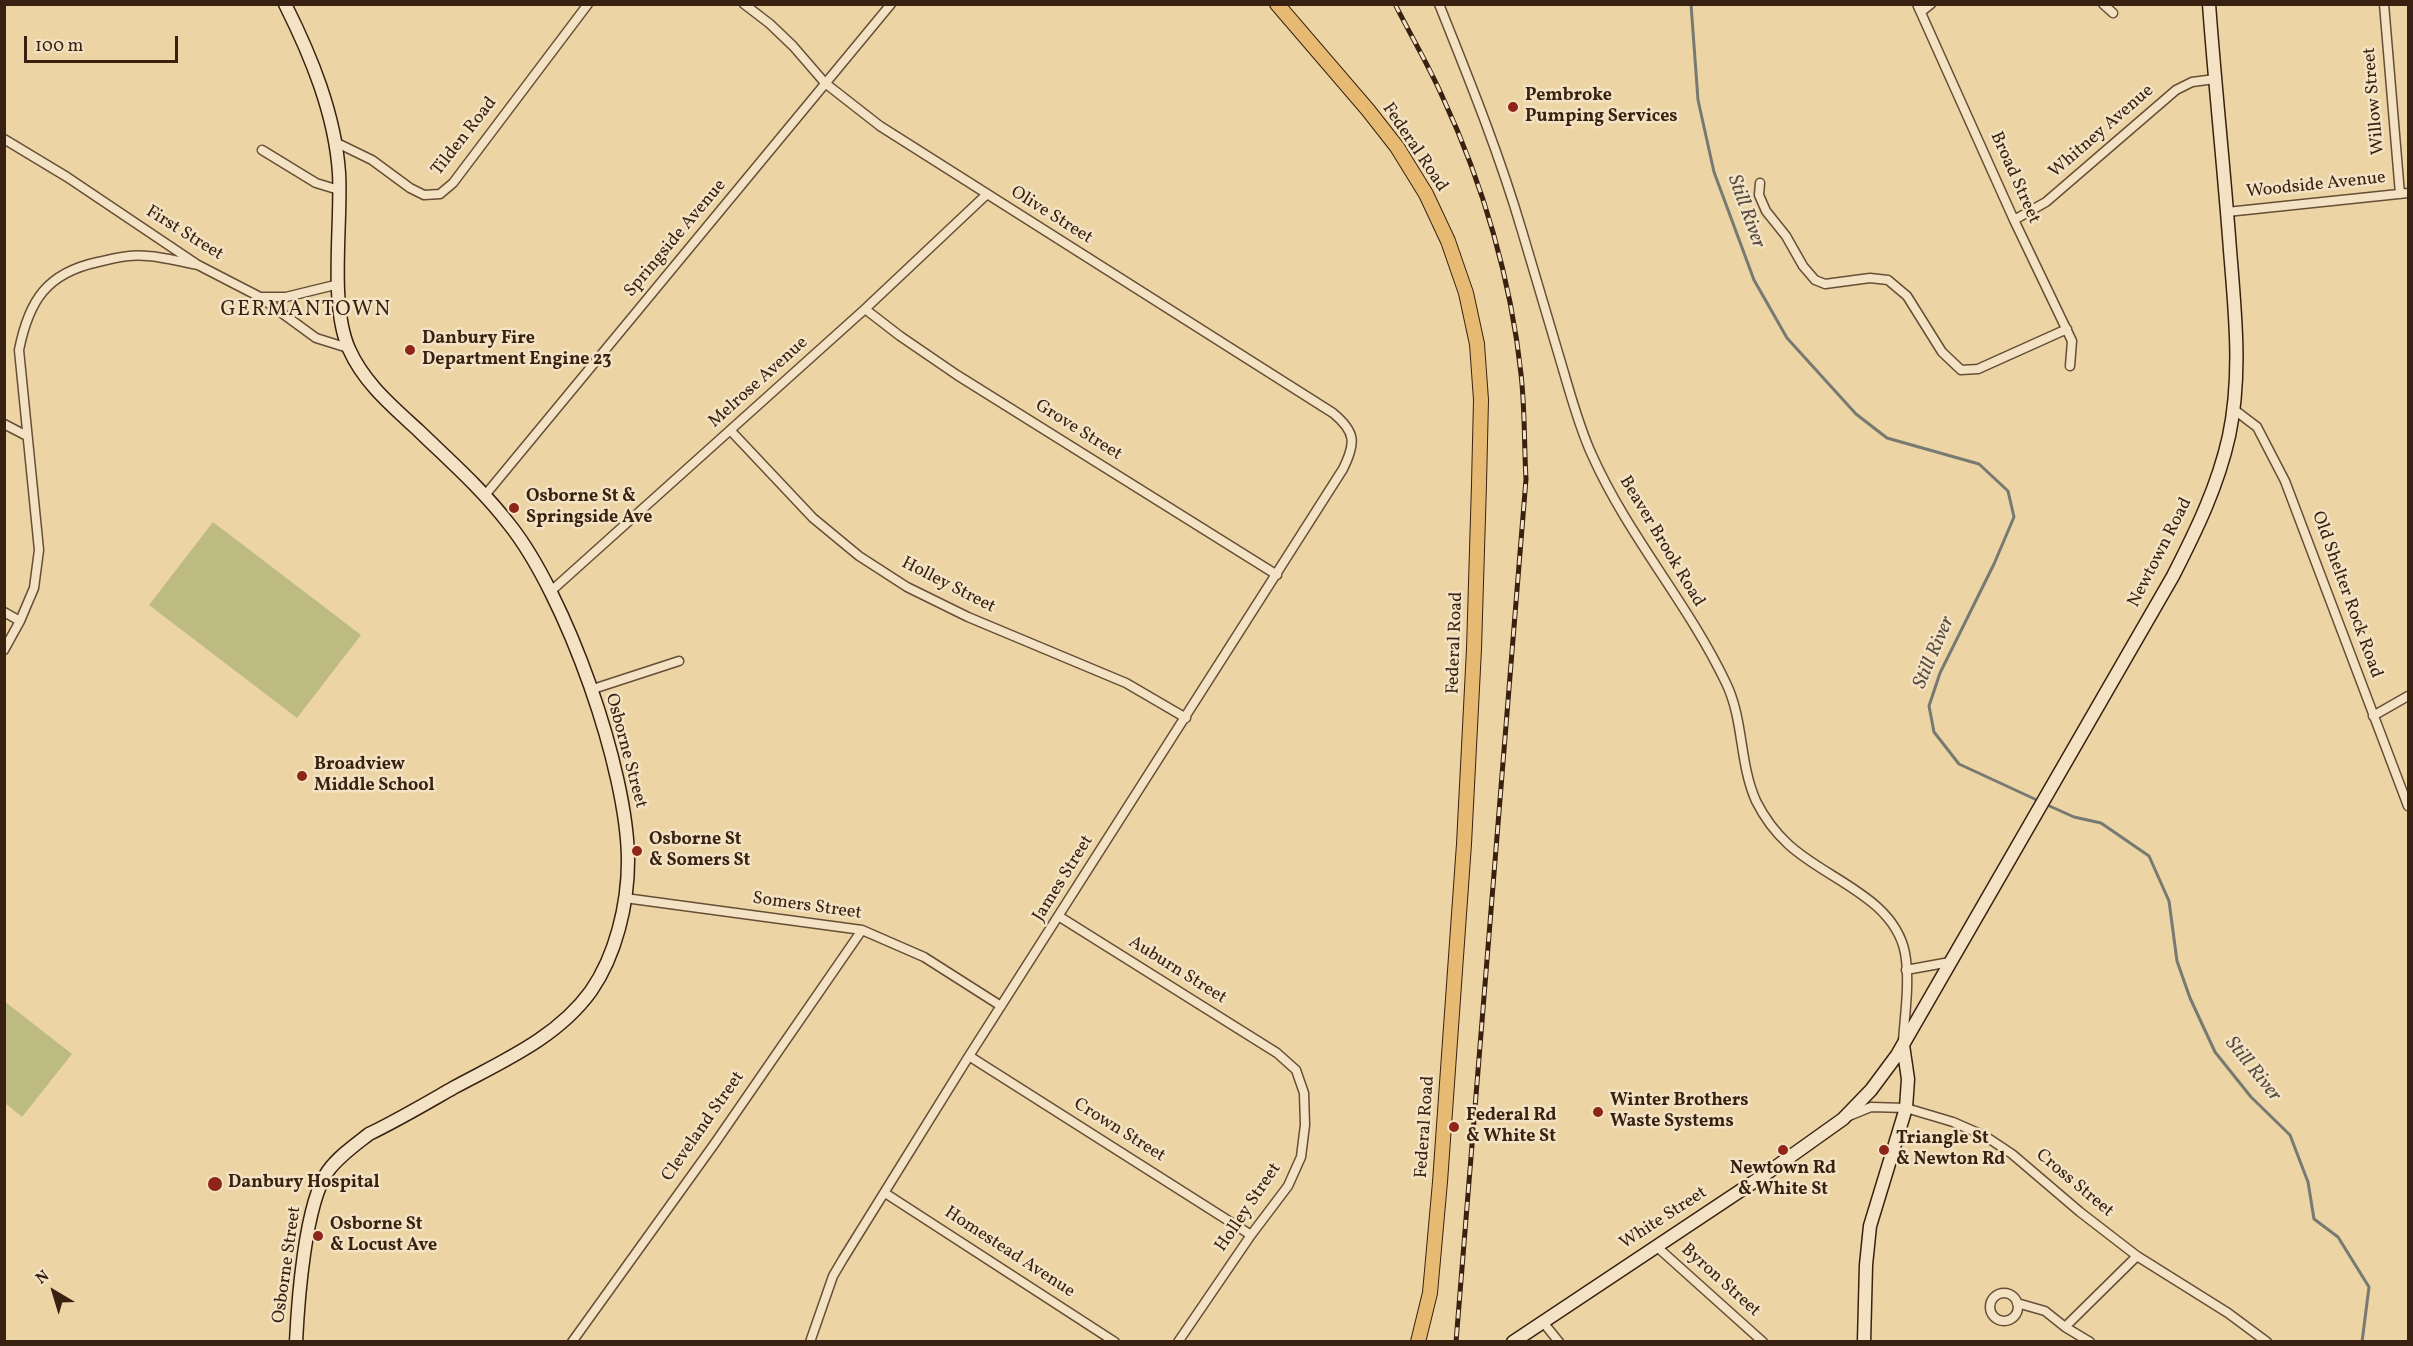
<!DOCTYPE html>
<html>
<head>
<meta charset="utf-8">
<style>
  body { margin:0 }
  #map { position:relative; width:2413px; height:1346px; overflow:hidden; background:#edd4a4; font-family:Vollkorn,serif }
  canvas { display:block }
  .frame { position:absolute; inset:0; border:6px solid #392111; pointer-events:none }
  .north { position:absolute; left:24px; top:1262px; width:60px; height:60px; -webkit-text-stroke:4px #f3e3c4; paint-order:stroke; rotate:322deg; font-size:16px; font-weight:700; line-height:24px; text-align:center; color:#392111 }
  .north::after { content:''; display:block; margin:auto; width:21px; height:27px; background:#392111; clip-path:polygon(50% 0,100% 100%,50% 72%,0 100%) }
  .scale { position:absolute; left:24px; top:36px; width:154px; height:27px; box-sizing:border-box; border:3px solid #392111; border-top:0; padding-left:8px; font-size:18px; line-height:21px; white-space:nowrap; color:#392111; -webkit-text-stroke:4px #f3e3c4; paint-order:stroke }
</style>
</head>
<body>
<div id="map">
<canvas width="2413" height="1346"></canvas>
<div class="frame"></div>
<div class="north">N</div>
<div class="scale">100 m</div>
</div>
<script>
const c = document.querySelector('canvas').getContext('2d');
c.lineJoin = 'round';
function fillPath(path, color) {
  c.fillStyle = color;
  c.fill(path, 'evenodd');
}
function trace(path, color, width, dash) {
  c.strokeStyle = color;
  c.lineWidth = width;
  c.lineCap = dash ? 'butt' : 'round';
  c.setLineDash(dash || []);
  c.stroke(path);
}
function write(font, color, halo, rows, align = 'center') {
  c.font = font + ' Vollkorn,serif';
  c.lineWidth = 5;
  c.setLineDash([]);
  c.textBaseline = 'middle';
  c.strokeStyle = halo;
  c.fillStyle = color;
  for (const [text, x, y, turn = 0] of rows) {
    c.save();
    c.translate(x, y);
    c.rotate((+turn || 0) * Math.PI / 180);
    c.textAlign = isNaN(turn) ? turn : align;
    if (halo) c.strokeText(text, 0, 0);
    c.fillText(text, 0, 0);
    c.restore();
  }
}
fillPath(new Path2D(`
  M213,522L361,635L297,718L149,605Z
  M4,1001L72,1054L22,1117L5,1103Z`), '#bebb82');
trace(new Path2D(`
  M1691,4L1698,100L1714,172L1754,280L1787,338L1856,414L1887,438L1979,464L2008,491L2014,517L1994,564L1940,673L1929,706L1934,732L1959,764L2039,801
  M2045,804L2074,817L2101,823L2149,856L2169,901L2177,961L2190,998L2215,1052L2251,1097L2290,1135L2308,1182L2314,1219L2338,1237L2369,1287L2362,1342`), '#767a72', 3);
const street = new Path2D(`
  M744,4L770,24L793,46L825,83L880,126L1333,413C1356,432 1356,443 1343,469L969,1056L843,1259L833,1276L810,1342
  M1439,4C1469,79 1499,153 1522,231C1535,276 1549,321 1562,366C1571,396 1579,427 1592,455C1628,536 1688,603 1726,683C1744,720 1739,763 1756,801C1764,817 1775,832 1788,844C1825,879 1894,897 1905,953C1910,981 1905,1013 1903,1041
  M1917,4L2014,220L2072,341L2070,366
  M2103,4L2113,13
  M2384,4L2400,194
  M1921,12L1931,4
  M4,139L67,177L198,265L260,297L316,338L348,348
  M335,142L372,160L410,188L424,195L440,194L453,183L588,4
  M262,150L316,183L339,190
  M1760,183L1759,195L1766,211L1786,236L1803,266L1815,280L1825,284L1870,278L1888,280L1907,296L1942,352L1961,370L1978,369L2067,329
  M2227,212L2408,193
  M2014,220L2046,202L2176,90L2192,82L2215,79
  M260,297H286L339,284
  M865,309L900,336L957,375L1277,575
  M2232,408L2257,427L2285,481L2408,806
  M4,424L27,436
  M731,431L813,518L859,556L907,587L968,617L1126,683L1186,718
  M486,494L891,4
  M550,592L865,309L986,195
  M4,612L20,621
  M4,650L20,621L34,588L39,550L19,350C29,300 47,273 98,262C115,258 131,254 148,256C164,257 181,262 198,265
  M590,690L679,661
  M2373,716L2408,696
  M625,898L862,930L924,957L1001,1006
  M1060,917L1277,1053L1296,1070L1304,1093L1305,1125L1301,1157L1288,1186L1251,1235L1178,1342
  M1906,970L1950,962
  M969,1056L1251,1235
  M1849,1116L1871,1107L1906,1108L1953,1122L1985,1136L2012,1154L2080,1212L2137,1256L2228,1313L2267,1342
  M885,1193L1115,1342
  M1656,1246L1763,1342
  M1990 1307a14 14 0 1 1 28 0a14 14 0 1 1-28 0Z
  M2017,1303L2045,1311L2065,1327L2090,1342
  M1542,1321L1559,1342
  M2065,1327L2137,1256
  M572,1342L715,1143L862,930`);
const secondary = new Path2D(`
  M285,4C311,56 335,114 339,173C342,223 329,304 349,349C364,383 392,406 419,431C450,461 482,489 509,524C566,595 628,770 628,861C628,904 616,955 591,991C557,1038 503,1061 453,1088C425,1104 398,1120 369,1134C355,1145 339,1156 328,1171C305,1203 298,1301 296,1342
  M1513,1342L1770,1171L1843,1119L1871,1090L1897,1055L2173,576C2196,531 2218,486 2229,436C2242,375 2235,312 2230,250C2224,168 2215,86 2209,4
  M1864,1342L1866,1265L1870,1226L1906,1108L1908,1079L1903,1045`);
const primary = new Path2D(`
  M1277,4L1368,110L1397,147L1426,194L1448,241L1466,293L1477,344L1481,400L1479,484L1474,649L1464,844L1440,1182L1430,1293L1418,1342`);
trace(street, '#664e36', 11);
trace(secondary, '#392111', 15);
trace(primary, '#392111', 16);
trace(street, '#f3e3c4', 8);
trace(secondary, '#f3e3c4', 12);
trace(primary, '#e6ba72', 14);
const rail = new Path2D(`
  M1395,4C1411,36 1429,66 1443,98C1483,184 1511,280 1521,374C1525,409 1524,444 1526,479L1456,1342`);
trace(rail, '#392111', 5);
trace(rail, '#f3e3c4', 3, [9]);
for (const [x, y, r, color] of [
  [1513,107,6,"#8f2418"],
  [410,350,6,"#8f2418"],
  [514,508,6,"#8f2418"],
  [302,776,6,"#8f2418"],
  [637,851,6,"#8f2418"],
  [1598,1112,6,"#8f2418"],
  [1454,1127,6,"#8f2418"],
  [1783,1150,6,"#8f2418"],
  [1884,1150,6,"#8f2418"],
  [215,1184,8,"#8f2418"],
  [318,1236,6,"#8f2418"]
]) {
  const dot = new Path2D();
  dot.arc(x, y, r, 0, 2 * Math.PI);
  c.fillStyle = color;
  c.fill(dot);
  trace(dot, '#f3e3c4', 2);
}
write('bold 18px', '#392111', '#f3e3c4', [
  ["Pembroke",1525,97],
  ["Pumping Services",1525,118],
  ["Danbury Fire",422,340],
  ["Department Engine 23",422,361],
  ["Osborne St &",526,498],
  ["Springside Ave",526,519],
  ["Broadview",314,766],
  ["Middle School",314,787],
  ["Osborne St",649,841],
  ["& Somers St",649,862],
  ["Winter Brothers",1610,1102],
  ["Waste Systems",1610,1123],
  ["Federal Rd",1466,1117],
  ["& White St",1466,1138],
  ["Triangle St",1896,1140],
  ["& Newton Rd",1896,1161],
  ["Newtown Rd",1783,1170,"center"],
  ["& White St",1783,1191,"center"],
  ["Danbury Hospital",228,1184],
  ["Osborne St",330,1226],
  ["& Locust Ave",330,1247]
], 'left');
write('18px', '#392111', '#f3e3c4', [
  ["Willow Street",2375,101,-95],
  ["Whitney Avenue",2102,132,-41],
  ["Tilden Road",465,137,-52],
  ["Federal Road",1414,148,56],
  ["Broad Street",2014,178,66],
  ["Woodside Avenue",2316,186,-6],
  ["Olive Street",1051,216,32],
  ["First Street",184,234,32],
  ["Springside Avenue",676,239,-50],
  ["Melrose Avenue",759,383,-42],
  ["Grove Street",1078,431,32],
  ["Beaver Brook Road",1661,542,59],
  ["Newtown Road",2161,553,-63],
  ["Holley Street",948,586,27],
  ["Old Shelter Rock Road",2346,595,70],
  ["Federal Road",1456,643,-88],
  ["Osborne Street",625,751,75],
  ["James Street",1064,879,-58],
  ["Somers Street",807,907,8],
  ["Auburn Street",1177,971,32],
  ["Cleveland Street",704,1127,-55],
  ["Federal Road",1426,1127,-86],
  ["Crown Street",1119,1131,32],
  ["Cross Street",2074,1184,40],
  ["Holley Street",1249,1208,-56],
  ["White Street",1664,1219,-33],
  ["Homestead Avenue",1009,1253,33],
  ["Osborne Street",288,1265,-82],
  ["Byron Street",1720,1281,42]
]);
write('italic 20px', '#574d41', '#f3e3c4', [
  ["Still River",1745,212,70],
  ["Still River",1935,653,-67],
  ["Still River",2252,1070,51]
]);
c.letterSpacing = '1.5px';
write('21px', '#392111', '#f3e3c4', [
  ["GERMANTOWN",306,311]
]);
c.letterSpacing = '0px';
</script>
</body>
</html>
